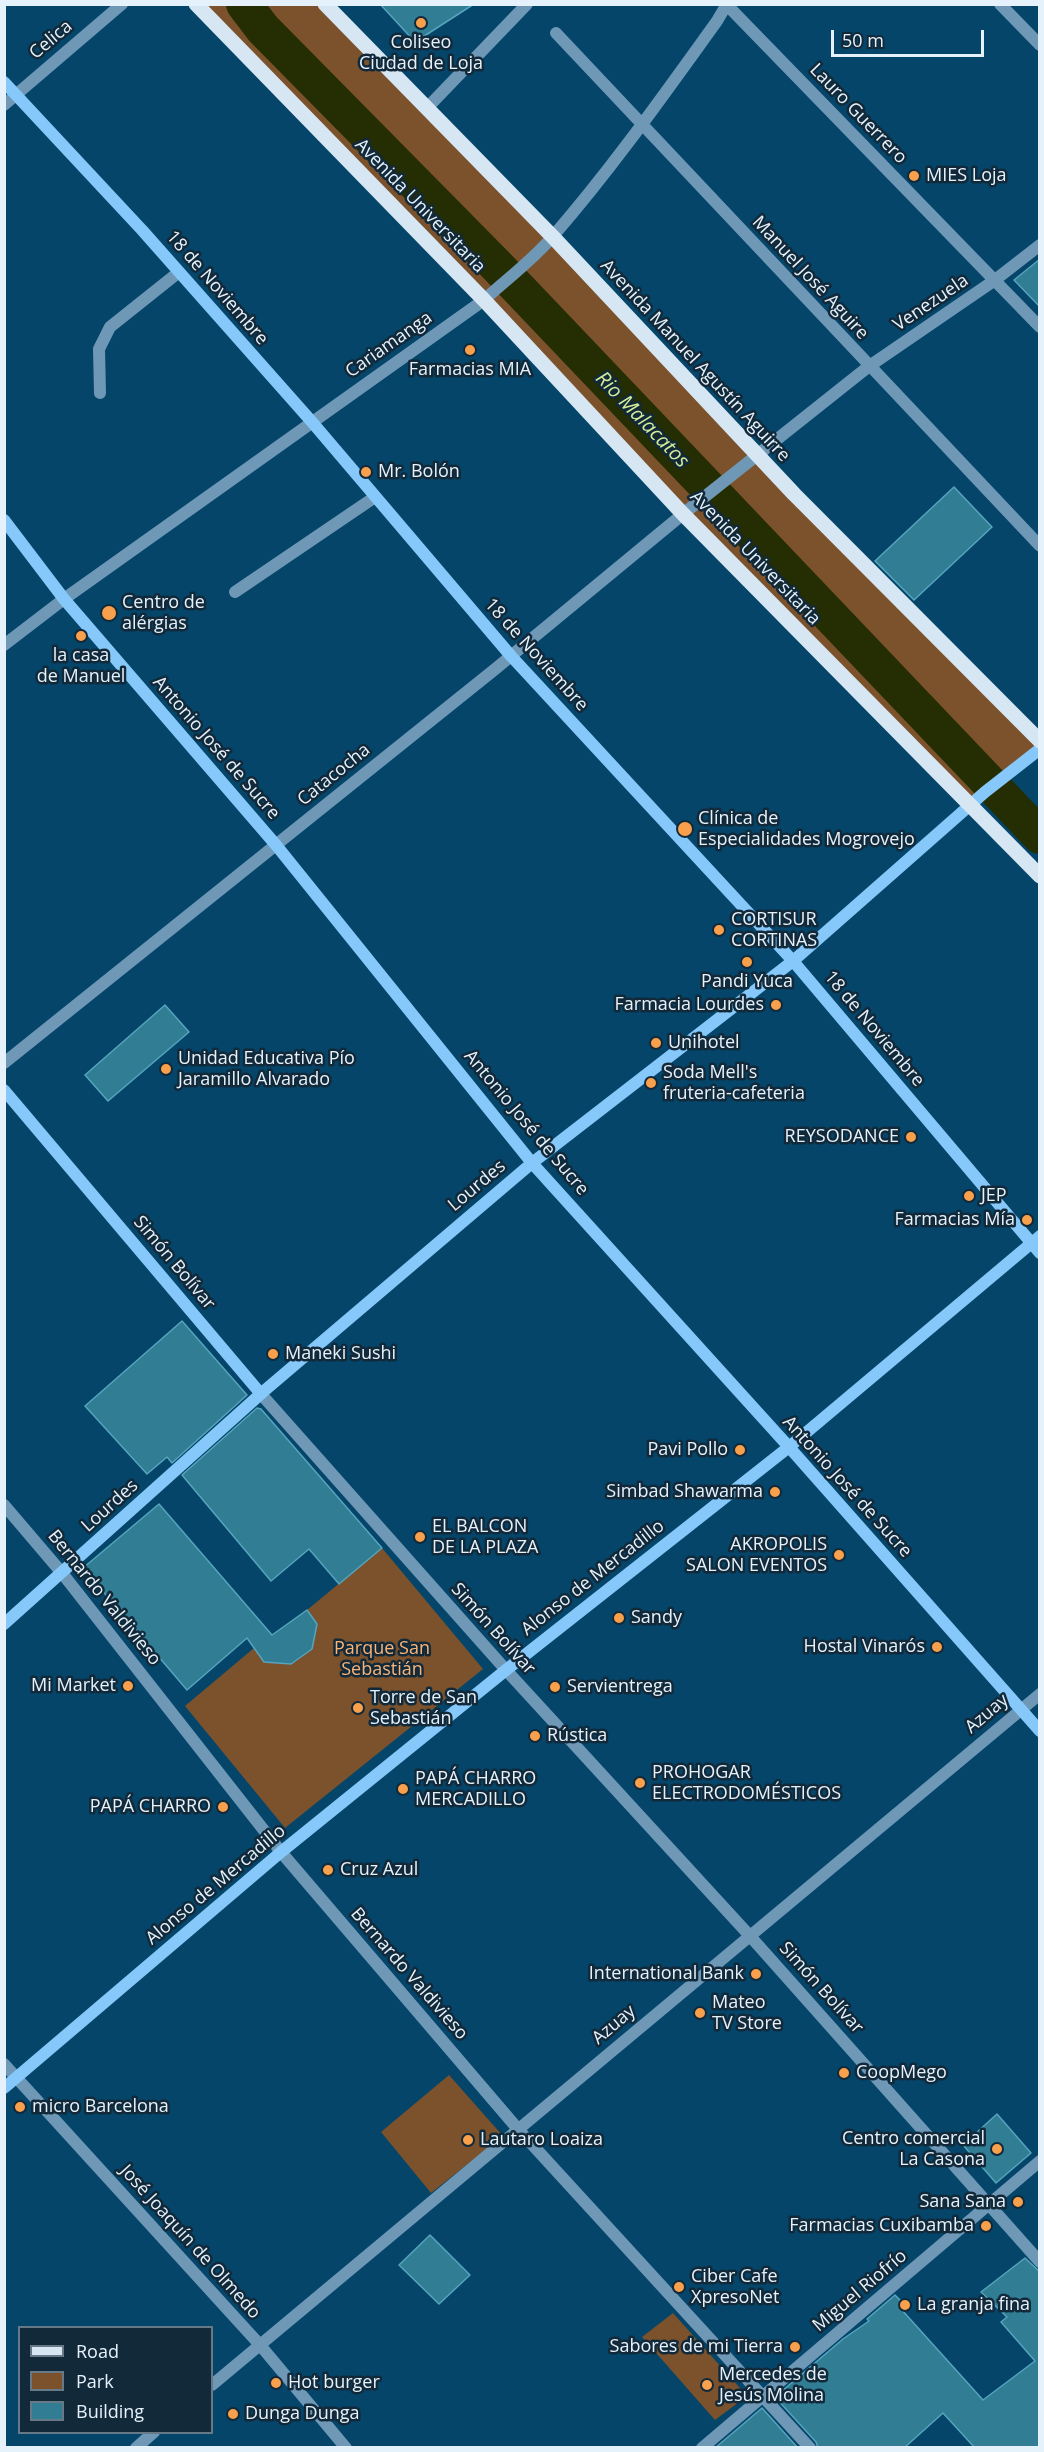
<!DOCTYPE html>
<html>
<head>
<meta charset="utf-8">
<style>
  body { margin:0 }
  #map { position:relative; width:1044px; height:2452px; overflow:hidden; background:#044569; font-family:"Open Sans",sans-serif }
  canvas { display:block }
  .frame { position:absolute; inset:0; border:6px solid #e6f2fb; pointer-events:none }
  .legend { position:absolute; left:18px; top:2326px; width:195px; height:108px; box-sizing:border-box; background:#12293a; border:2px solid #677987; margin:0; padding:8px 10px; list-style:none; font-size:18px; color:#e6f2fb }
  .legend li { display:flex; align-items:center; gap:12px; height:30px }
  .legend b { width:30px; border:2px solid #677987 }
  .scale { position:absolute; left:831px; top:30px; width:153px; height:27px; box-sizing:border-box; border:3px solid #e6f2fb; border-top:0; padding-left:8px; font-size:18px; line-height:21px; white-space:nowrap; color:#e6f2fb; -webkit-text-stroke:4px #12293a; paint-order:stroke }
</style>
</head>
<body>
<div id="map">
<canvas width="1044" height="2452"></canvas>
<div class="frame"></div>
<ul class="legend">
<li><b style="height:8px;background:#d6e6f3"></b>Road</li>
<li><b style="height:16px;background:#7b522c"></b>Park</li>
<li><b style="height:16px;background:#307d94"></b>Building</li>
</ul>
<div class="scale">50 m</div>
</div>
<script>
const c = document.querySelector('canvas').getContext('2d');
c.lineJoin = 'round';
function fillPath(path, color) {
  c.fillStyle = color;
  c.fill(path, 'evenodd');
}
function trace(path, color, width, dash) {
  c.strokeStyle = color;
  c.lineWidth = width;
  c.lineCap = dash ? 'butt' : 'round';
  c.setLineDash(dash || []);
  c.stroke(path);
}
function write(font, color, halo, rows, align = 'center') {
  c.font = font + ' "Open Sans",sans-serif';
  c.lineWidth = 5;
  c.setLineDash([]);
  c.textBaseline = 'middle';
  c.strokeStyle = halo;
  c.fillStyle = color;
  for (const [text, x, y, turn = 0] of rows) {
    c.save();
    c.translate(x, y);
    c.rotate((+turn || 0) * Math.PI / 180);
    c.textAlign = isNaN(turn) ? turn : align;
    if (halo) c.strokeText(text, 0, 0);
    c.fillText(text, 0, 0);
    c.restore();
  }
}
fillPath(new Path2D(`
  M196,5H325L1039,749L970,807Z
  M382,1548L483,1669L285,1828L185,1706L254,1648L264,1662L291,1664L311,1649L317,1624L307,1610Z
  M449,2075L503,2136L431,2193L381,2132Z
  M673,2313L747,2396L715,2420L642,2337Z`), '#7b522c');
trace(new Path2D(`
  M244,4L263,29L497,266L1040,836`), '#252e02', 36);
const building = new Path2D(`
  M380,4H474L415,42Z
  M1040,259V307L1014,280Z
  M954,487L992,527L914,600L875,561Z
  M165,1005L189,1032L108,1101L85,1075Z
  M182,1321L247,1395L172,1463L167,1457L147,1474L85,1406Z
  M257,1408L261,1409L382,1548L339,1584L309,1549L271,1581L182,1475Z
  M159,1504L272,1635L307,1610L317,1624L312,1649L291,1664L264,1662L247,1638L187,1690L83,1568Z
  M997,2114L1031,2153L996,2183L963,2145Z
  M430,2235L470,2275L439,2304L399,2265Z
  M1025,2258L1040,2272V2448H975L943,2413L904,2448H818L816,2442L775,2397L843,2339L869,2321L867,2319L895,2295L905,2305L901,2309L983,2400L1035,2361L1001,2322L1007,2317L981,2292Z
  M762,2408L798,2448H715Z`);
fillPath(building, '#307d94');
trace(building, '#56a4be', 1.5);
trace(new Path2D(`
  M100,393L99,349L110,327L179,272
  M235,592L375,497`), '#6f98b7', 12);
trace(new Path2D(`
  M726,4L1040,327
  M1000,4L1040,45
  M556,33L1040,546
  M4,105L122,4
  M427,108L527,4
  M4,645L64,599L484,300C507,279 534,259 554,235C613,167 665,93 717,21L727,4
  M4,1063L494,670L683,514L868,367L995,280L1040,245
  M261,1394L506,1670L750,1936L1040,2262
  M4,1505L62,1573L281,1852L517,2128L810,2448
  M4,2064L260,2345L346,2448
  M212,2385L1040,1694
  M136,2448L154,2432
  M702,2448L1040,2161`), '#6f98b7', 12);
trace(new Path2D(`
  M4,82L142,230L312,422L511,656L793,961L1040,1253
  M4,520L64,599L276,845L532,1163L789,1447L1040,1731
  M4,1090L261,1394
  M4,1624L264,1391L532,1163L793,961L985,792L1040,749
  M4,2088L281,1852L506,1670L789,1447L1040,1236`), '#86c8fa', 12);
trace(new Path2D(`
  M196,4L484,300L683,514L1040,876
  M325,4L553,237L794,494L1040,741`), '#d6e6f3', 15);
for (const [x, y, r, color] of [
  [421,23,6,"#f8a04b"],
  [914,176,6,"#f8a04b"],
  [470,350,6,"#f8a04b"],
  [366,472,6,"#f8a04b"],
  [109,613,8,"#f8a04b"],
  [81,636,6,"#f8a04b"],
  [685,829,8,"#f8a04b"],
  [719,930,6,"#f8a04b"],
  [747,962,6,"#f8a04b"],
  [776,1005,6,"#f8a04b"],
  [656,1043,6,"#f8a04b"],
  [166,1069,6,"#f8a04b"],
  [651,1083,6,"#f8a04b"],
  [911,1137,6,"#f8a04b"],
  [969,1196,6,"#f8a04b"],
  [1027,1220,6,"#f8a04b"],
  [273,1354,6,"#f8a04b"],
  [740,1450,6,"#f8a04b"],
  [775,1492,6,"#f8a04b"],
  [420,1537,6,"#f8a04b"],
  [839,1555,6,"#f8a04b"],
  [619,1618,6,"#f8a04b"],
  [937,1647,6,"#f8a04b"],
  [128,1686,6,"#f8a04b"],
  [555,1687,6,"#f8a04b"],
  [358,1708,6,"#f8a04b"],
  [535,1736,6,"#f8a04b"],
  [640,1783,6,"#f8a04b"],
  [403,1789,6,"#f8a04b"],
  [223,1807,6,"#f8a04b"],
  [328,1870,6,"#f8a04b"],
  [756,1974,6,"#f8a04b"],
  [700,2013,6,"#f8a04b"],
  [844,2073,6,"#f8a04b"],
  [20,2107,6,"#f8a04b"],
  [468,2140,6,"#f8a04b"],
  [997,2149,6,"#f8a04b"],
  [1018,2202,6,"#f8a04b"],
  [986,2226,6,"#f8a04b"],
  [679,2287,6,"#f8a04b"],
  [905,2305,6,"#f8a04b"],
  [795,2347,6,"#f8a04b"],
  [276,2383,6,"#f8a04b"],
  [707,2385,6,"#f8a04b"],
  [233,2414,6,"#f8a04b"]
]) {
  const dot = new Path2D();
  dot.arc(x, y, r, 0, 2 * Math.PI);
  c.fillStyle = color;
  c.fill(dot);
  trace(dot, '#12293a', 2);
}
write('18px', '#e6f2fb', '#12293a', [
  ["Celica",51,40,-40],
  ["Lauro Guerrero",858,114,46],
  ["Avenida Universitaria",420,206,46],
  ["Manuel José Aguire",810,278,47],
  ["18 de Noviembre",217,288,49],
  ["Venezuela",931,303,-34],
  ["Cariamanga",389,345,-35],
  ["Avenida Manuel Agustín Aguirre",695,361,47],
  ["Avenida Universitaria",755,558,46],
  ["18 de Noviembre",536,655,48],
  ["Antonio José de Sucre",216,748,49],
  ["Catacocha",334,775,-39],
  ["18 de Noviembre",874,1029,50],
  ["Antonio José de Sucre",526,1123,50],
  ["Lourdes",477,1186,-40],
  ["Simón Bolívar",174,1263,50],
  ["Antonio José de Sucre",847,1487,48],
  ["Lourdes",110,1506,-42],
  ["Alonso de Mercadillo",593,1578,-38],
  ["Bernardo Valdivieso",104,1598,51],
  ["Simón Bolívar",493,1629,48],
  ["Azuay",987,1714,-40],
  ["Alonso de Mercadillo",216,1885,-40],
  ["Bernardo Valdivieso",409,1974,49],
  ["Simón Bolívar",821,1988,48],
  ["Azuay",614,2025,-40],
  ["José Joaquín de Olmedo",190,2242,48],
  ["Miguel Riofrío",860,2291,-40]
]);
write('18px', '#e6f2fb', '#12293a', [
  ["Coliseo",421,43,"center"],
  ["Ciudad de Loja",421,64,"center"],
  ["MIES Loja",926,176],
  ["Farmacias MIA",470,370,"center"],
  ["Mr. Bolón",378,472],
  ["Centro de",122,603],
  ["alérgias",122,624],
  ["la casa",81,656,"center"],
  ["de Manuel",81,677,"center"],
  ["Clínica de",698,819],
  ["Especialidades Mogrovejo",698,840],
  ["CORTISUR",731,920],
  ["CORTINAS",731,941],
  ["Pandi Yuca",747,982,"center"],
  ["Farmacia Lourdes",764,1005,"right"],
  ["Unihotel",668,1043],
  ["Unidad Educativa Pío",178,1059],
  ["Jaramillo Alvarado",178,1080],
  ["Soda Mell's",663,1073],
  ["fruteria-cafeteria",663,1094],
  ["REYSODANCE",899,1137,"right"],
  ["JEP",981,1196],
  ["Farmacias Mía",1015,1220,"right"],
  ["Maneki Sushi",285,1354],
  ["Pavi Pollo",728,1450,"right"],
  ["Simbad Shawarma",763,1492,"right"],
  ["EL BALCON",432,1527],
  ["DE LA PLAZA",432,1548],
  ["AKROPOLIS",827,1545,"right"],
  ["SALON EVENTOS",827,1566,"right"],
  ["Sandy",631,1618],
  ["Hostal Vinarós",925,1647,"right"],
  ["Mi Market",116,1686,"right"],
  ["Servientrega",567,1687],
  ["Torre de San",370,1698],
  ["Sebastián",370,1719],
  ["Rústica",547,1736],
  ["PROHOGAR",652,1773],
  ["ELECTRODOMÉSTICOS",652,1794],
  ["PAPÁ CHARRO",415,1779],
  ["MERCADILLO",415,1800],
  ["PAPÁ CHARRO",211,1807,"right"],
  ["Cruz Azul",340,1870],
  ["International Bank",744,1974,"right"],
  ["Mateo",712,2003],
  ["TV Store",712,2024],
  ["CoopMego",856,2073],
  ["micro Barcelona",32,2107],
  ["Centro comercial",985,2139,"right"],
  ["La Casona",985,2160,"right"],
  ["Lautaro Loaiza",480,2140],
  ["Sana Sana",1006,2202,"right"],
  ["Farmacias Cuxibamba",974,2226,"right"],
  ["Ciber Cafe",691,2277],
  ["XpresoNet",691,2298],
  ["La granja fina",917,2305],
  ["Sabores de mi Tierra",783,2347,"right"],
  ["Mercedes de",719,2375],
  ["Jesús Molina",719,2396],
  ["Hot burger",288,2383],
  ["Dunga Dunga",245,2414]
], 'left');
write('18px', '#fab477', '#12293a', [
  ["Parque San",382,1649],
  ["Sebastián",382,1670]
]);
write('italic 20px', '#d4ec97', '#12293a', [
  ["Rio Malacatos",642,420,46]
]);
</script>
</body>
</html>
